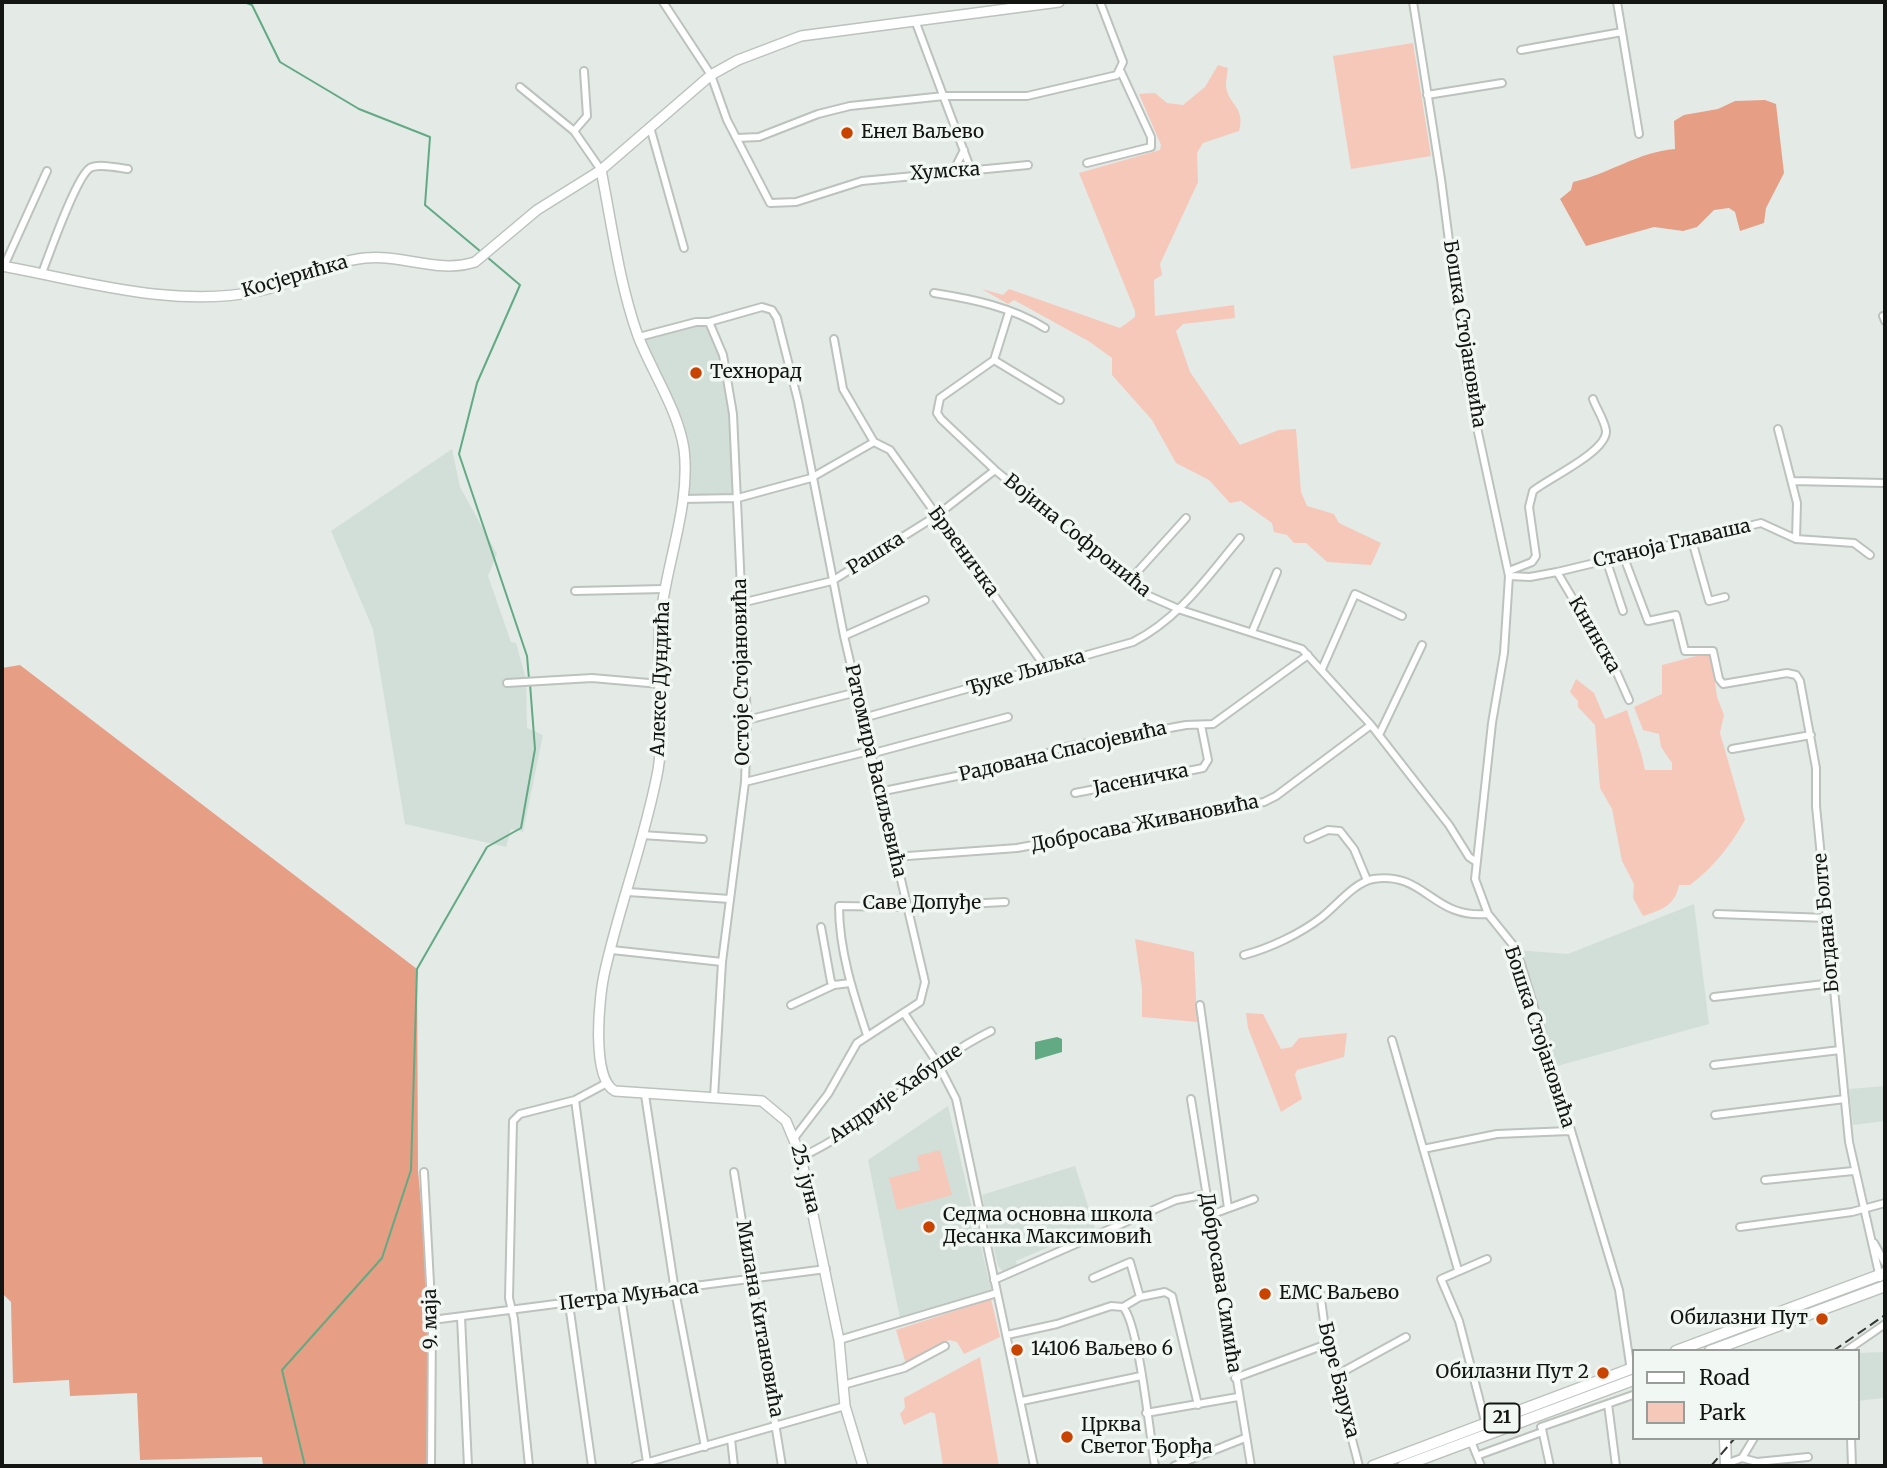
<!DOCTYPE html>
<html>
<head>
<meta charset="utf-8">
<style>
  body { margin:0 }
  #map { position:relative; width:1887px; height:1468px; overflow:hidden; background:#e4eae6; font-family:Merriweather,serif }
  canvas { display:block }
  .frame { position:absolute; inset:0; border:4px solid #131513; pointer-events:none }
  .legend { position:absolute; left:1632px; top:1349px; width:228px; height:91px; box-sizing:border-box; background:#f1f7f3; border:2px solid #989d99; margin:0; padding:9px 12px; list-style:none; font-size:21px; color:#131513 }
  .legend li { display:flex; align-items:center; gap:14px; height:35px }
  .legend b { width:35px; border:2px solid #989d99 }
</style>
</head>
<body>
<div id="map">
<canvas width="1887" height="1468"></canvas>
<div class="frame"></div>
<ul class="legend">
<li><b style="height:9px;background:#fff"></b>Road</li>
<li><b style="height:19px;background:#f6c8b9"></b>Park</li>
</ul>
</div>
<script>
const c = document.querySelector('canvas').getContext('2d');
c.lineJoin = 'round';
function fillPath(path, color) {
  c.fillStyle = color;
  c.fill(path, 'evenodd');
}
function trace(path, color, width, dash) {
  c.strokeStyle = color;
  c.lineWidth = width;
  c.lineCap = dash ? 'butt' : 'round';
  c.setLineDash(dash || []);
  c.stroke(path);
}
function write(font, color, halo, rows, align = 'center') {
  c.font = font + ' Merriweather,serif';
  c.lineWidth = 7;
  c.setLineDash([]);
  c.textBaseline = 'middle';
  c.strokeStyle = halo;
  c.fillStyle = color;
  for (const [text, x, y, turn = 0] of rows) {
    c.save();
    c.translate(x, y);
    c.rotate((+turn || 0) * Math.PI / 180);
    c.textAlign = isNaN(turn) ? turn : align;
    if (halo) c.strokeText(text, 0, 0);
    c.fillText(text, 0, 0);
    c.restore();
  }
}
fillPath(new Path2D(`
  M709,322L727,374L738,498L682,499L683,445L639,337Z
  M452,449L460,487L497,554L488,576L511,642L516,643L526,679L527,728L543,735L523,832L511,829L506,847L405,824L373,629L331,531Z
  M1694,904L1709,1024L1550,1068L1515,950L1568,954Z
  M1885,1086V1121L1853,1125L1849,1089Z
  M948,1106L992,1294L901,1323L868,1160Z
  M1075,1166L1096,1231L1086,1236L1083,1232L1016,1261L1017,1266L1003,1271L998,1266L982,1195Z
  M1884,1352L1883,1398L1857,1401V1353Z`), '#d2dfd8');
fillPath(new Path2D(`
  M1413,43L1431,156L1351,169L1333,56Z
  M1218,65L1228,68C1227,73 1226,81 1226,86C1228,105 1246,107 1239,131L1203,143L1197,153L1198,182L1160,264L1162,275L1154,280L1155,316L1234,305L1235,318L1183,324L1176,331L1190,372L1240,445L1279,430L1296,429L1301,492L1307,506L1334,514L1339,523L1381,543L1371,565L1327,562L1306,543H1294L1287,535L1274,532L1272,523L1241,501L1230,503L1209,480L1176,463L1152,420L1112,375V358L1090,342L1014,300L1008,304L982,289L1003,295L1009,289L1120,328L1135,317V311L1079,173L1160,150L1161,145L1139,94L1155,93L1167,103L1183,105L1205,87Z
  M1708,653L1711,654L1717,697L1724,715L1720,733L1745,820C1731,845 1713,868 1690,885H1679C1675,906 1661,910 1643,916L1633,898L1634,884L1622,861L1612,809L1600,788L1595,725L1578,707V701L1570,692L1576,679L1594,693L1605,719L1627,710C1633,731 1641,748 1645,770H1672V763L1661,747L1659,734L1643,730L1634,707L1662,694V665Z
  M1135,939L1194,952L1197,1022L1142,1017V989Z
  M1246,1013L1263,1014L1281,1049L1292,1047L1299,1038L1347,1033L1344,1057L1297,1070L1295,1075L1302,1099L1281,1112L1248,1028Z
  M940,1150L952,1195L897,1210L889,1178L920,1170L917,1156Z
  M991,1299L1000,1337L964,1354L957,1342L949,1340L906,1364L896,1330Z
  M980,1357L999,1466H943L935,1414L931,1412L904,1425L900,1414L905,1408L904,1398Z`), '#f6c8b9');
fillPath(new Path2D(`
  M1765,100L1776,104L1784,173L1766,208L1764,223L1740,231L1735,212L1729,208L1714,210L1697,227L1683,231L1654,227L1586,246L1560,199L1571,190L1573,182C1609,174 1638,152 1675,149L1674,121L1684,115L1718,109L1735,101Z
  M20,665L417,969L418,1171L432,1320L431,1466H263L262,1457L140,1460L137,1393L70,1396L69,1380L13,1383L11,1302L2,1293V668Z`), '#e69e85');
fillPath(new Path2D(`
  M1057,1037L1062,1039V1052L1035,1060V1042Z`), '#61aa84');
trace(new Path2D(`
  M244,2L252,5L280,62L359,109L430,137L425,205L480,251
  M487,257L520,285L477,383L459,454L527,656L529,679
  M305,1466L282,1370L382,1258L411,1170L417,969L487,847L521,828L535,749L530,684`), '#61aa84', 2);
const street = new Path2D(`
  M663,2L711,75L727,120L770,203L796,202L862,181L1028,165
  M1413,2L1441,179L1467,381L1509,576L1504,653L1492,723L1475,879L1488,914L1513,945L1521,964L1619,1290L1631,1371
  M1617,2L1639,134
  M916,23L971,170
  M1521,50L1622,32
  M520,87L574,131L601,170
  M1427,95L1502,83
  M650,127L684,248
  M574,131L587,116L584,71
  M737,138L759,137L818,114L850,106L944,96H1027L1117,75L1123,62L1100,2
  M1087,163L1151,147V137L1121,72
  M954,170L964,150
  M4,266L47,171
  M42,273C49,255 76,177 90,168C98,163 119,168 128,169
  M934,293C972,299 1012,307 1045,328
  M1009,312L994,360L940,398L937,413L941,419L995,470L1147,595L1181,610L1302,649L1371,725L1449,825L1469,857L1475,861
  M1883,316L1885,321
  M709,322L762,307L772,310L777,318L798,401L844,636L925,982L920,1002L857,1043L828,1094L795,1137
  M639,337L696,322H709L723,355L733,414L747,720L745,782L722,962L714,1097
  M834,339L843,389L874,442
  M994,360L1060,400
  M1778,429L1797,503L1796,539
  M874,442L890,450L1046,668
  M1792,481L1885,483
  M682,499L738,498L811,478L874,442
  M1691,537L1709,601L1725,597
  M1623,555L1648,621L1676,615L1685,651H1713L1719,679L1723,684L1787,673L1796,675L1800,681L1816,768V806L1849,1142L1880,1278
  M1606,559L1623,611
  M1509,571L1532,562L1536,556L1529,507L1533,491C1547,479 1607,452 1606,431C1605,421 1596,408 1593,399
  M1557,572L1617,673L1629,700
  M1509,576L1530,577L1557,572L1761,523L1796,539L1854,543L1870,555
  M1129,581L1186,518
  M575,591L664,589
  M741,603L832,581L936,516L995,470
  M1252,632L1277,572
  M844,636L925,600
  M1322,669L1355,594L1402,616
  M507,683L592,678L660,684
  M863,718L1133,642C1180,618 1207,577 1240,538
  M747,720L857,692
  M1379,735L1422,645
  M1732,749L1811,735
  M870,754L1008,717
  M745,782L869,751
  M879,792L1025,762L1061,748L1186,725L1213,724L1308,655
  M1075,793L1203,768L1208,760L1201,725
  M642,835L703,839
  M1308,839L1328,830L1340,831L1354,849L1367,880
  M894,857L1017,848L1264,802L1276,796L1371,725
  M628,892L730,899
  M1717,914L1827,918
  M821,927L831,982L834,985L850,983
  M612,950L722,962
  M1244,955C1270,948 1300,934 1322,917C1336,906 1355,882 1373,879C1426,871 1431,919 1488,914
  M1714,997L1833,983
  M791,1005L834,985
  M1200,1005L1228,1208
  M904,1013L938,1064L956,1099L1034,1466
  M867,1035C853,993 839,950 839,906L906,907L1005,902
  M1392,1040L1458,1270
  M1714,1065L1840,1050
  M645,1095L675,1291L705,1447
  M1191,1099L1251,1466
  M575,1100L602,1300
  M1715,1115L1845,1099
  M1423,1149L1497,1134L1569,1131
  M801,1157C870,1126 923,1064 991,1031
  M424,1172L432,1320L431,1466
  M734,1172L782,1466
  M1765,1180L1853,1171
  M1210,1215L1254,1199
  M1740,1227L1852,1212L1885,1203
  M1874,1243L1885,1263
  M1093,1278L1130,1262L1140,1297
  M994,1280L1176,1200L1207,1194
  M1320,1292L1327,1344L1359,1466
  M621,1297L647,1462
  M569,1304L592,1466
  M1123,1307C1139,1324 1150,1437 1155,1466
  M461,1317L468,1466
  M432,1320L826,1269
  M1007,1335L1057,1324L1111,1306L1123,1307L1140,1297L1165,1292L1172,1296L1198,1405
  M839,1340L997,1293
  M1846,1351L1885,1324
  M1335,1376L1406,1337
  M1235,1378L1327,1344
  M843,1385L904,1368L945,1346
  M1022,1401L1141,1376
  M1608,1404L1616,1466
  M1146,1413L1238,1397
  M1486,1425L1459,1321L1441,1279L1487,1259
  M1541,1427L1633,1395
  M1542,1429L1550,1466
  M1851,1438L1852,1466
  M731,1439L734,1466
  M1471,1441L1481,1466
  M1479,1455L1542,1432
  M1742,1458L1757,1462L1808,1457
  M1726,1464L1742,1458L1754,1438
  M529,1466L514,1319L509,1298L513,1121L520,1114L575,1100L605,1084
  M635,1466L845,1406
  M1174,1466L1245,1438`);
const secondary = new Path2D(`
  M601,170C612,225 619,283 638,336C652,372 678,410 684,449C691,506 665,566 660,622C655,671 666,720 658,770C645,840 619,906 604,975C599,999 591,1079 615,1091L762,1101L786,1121L801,1157L839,1340L845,1406L863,1466
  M2,266C84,281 175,309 259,291C295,284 327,262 365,258C403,254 438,274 475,262L537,210L601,170L711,75L738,60L801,36L1059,2`);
const primary = new Path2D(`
  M1676,1351L1885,1273
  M1710,1351L1885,1286
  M1725,1438L1726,1466
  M1373,1466L1633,1368
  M1403,1466L1633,1380`);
trace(street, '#bcc2be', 10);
trace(secondary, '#bcc2be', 12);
trace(primary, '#bcc2be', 13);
trace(street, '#fff', 6);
trace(secondary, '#fff', 9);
trace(primary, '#fff', 10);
trace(new Path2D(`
  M1833,1351L1885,1315
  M1711,1466L1735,1438`), '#343734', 2, [10, 5]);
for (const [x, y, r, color] of [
  [847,133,7,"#c94301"],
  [696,373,7,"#c94301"],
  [929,1227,7,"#c94301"],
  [1265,1294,7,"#c94301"],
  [1822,1319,7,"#c94301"],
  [1017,1350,7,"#c94301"],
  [1603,1373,7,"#c94301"],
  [1067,1437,7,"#c94301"]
]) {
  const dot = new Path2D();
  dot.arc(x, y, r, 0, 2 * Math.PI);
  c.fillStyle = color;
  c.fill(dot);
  trace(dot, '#f1f7f3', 2.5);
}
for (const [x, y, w] of [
  [1502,1418,35]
]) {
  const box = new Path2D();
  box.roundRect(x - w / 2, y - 14.5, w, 29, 5);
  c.fillStyle = '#f1f7f3';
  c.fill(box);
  trace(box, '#131513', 2);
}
write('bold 18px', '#131513', null, [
  ["21",1502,1418]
]);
write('19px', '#131513', '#f1f7f3', [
  ["Енел Ваљево",861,133],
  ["Технорад",710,373],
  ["Седма основна школа",943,1216],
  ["Десанка Максимовић",943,1238],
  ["ЕМС Ваљево",1279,1294],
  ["Обилазни Пут",1808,1319,"right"],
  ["14106 Ваљево 6",1031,1350],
  ["Обилазни Пут 2",1589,1373,"right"],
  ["Црква",1081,1426],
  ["Светог Ђорђа",1081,1448]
], 'left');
write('19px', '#131513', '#f1f7f3', [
  ["Хумска",945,172,-4],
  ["Косјерићка",295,277,-16],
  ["Бошка Стојановића",1464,334,81],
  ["Војина Софронића",1077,536,39],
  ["Станоја Главаша",1672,544,-13],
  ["Брвеничка",963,552,54],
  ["Рашка",876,554,-32],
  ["Книнска",1594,635,60],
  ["Остоје Стојановића",742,672,-91],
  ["Ђуке Љиљка",1026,673,-16],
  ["Алексе Дундића",661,679,-88],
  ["Радована Спасојевића",1063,752,-13],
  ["Ратомира Васиљевића",875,771,77],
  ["Јасеничка",1141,780,-11],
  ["Добросава Живановића",1145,824,-11],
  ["Саве Допуђе",922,904],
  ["Богдана Болте",1827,923,-95],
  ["Бошка Стојановића",1539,1037,72],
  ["Андрије Хабуше",896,1094,-35],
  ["25. јуна",805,1179,76],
  ["Добросава Симића",1220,1283,81],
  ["Петра Муњаса",629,1296,-7],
  ["9. маја",431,1319,-91],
  ["Милана Китановића",759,1319,80],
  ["Боре Баруха",1338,1380,76]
]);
</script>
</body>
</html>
